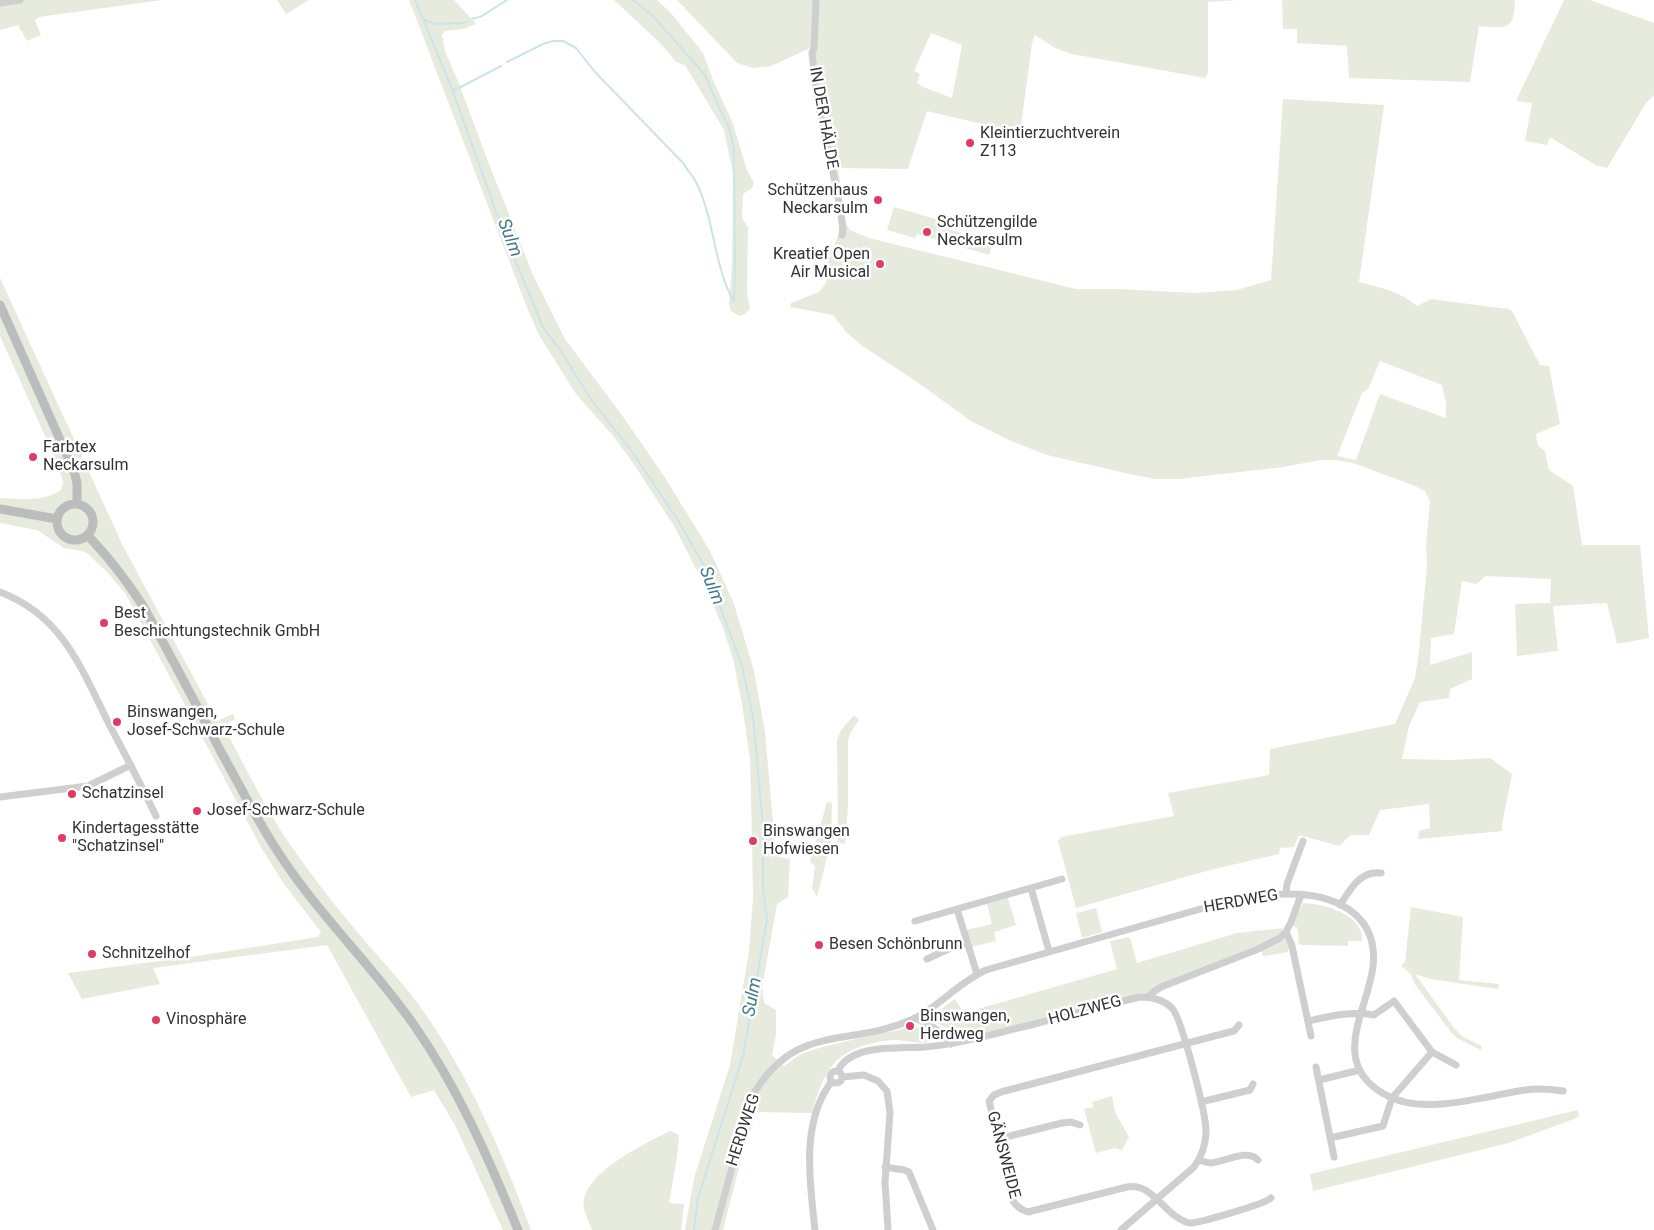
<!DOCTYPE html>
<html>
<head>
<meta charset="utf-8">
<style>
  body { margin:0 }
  canvas { display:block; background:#fff }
</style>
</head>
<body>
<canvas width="1654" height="1230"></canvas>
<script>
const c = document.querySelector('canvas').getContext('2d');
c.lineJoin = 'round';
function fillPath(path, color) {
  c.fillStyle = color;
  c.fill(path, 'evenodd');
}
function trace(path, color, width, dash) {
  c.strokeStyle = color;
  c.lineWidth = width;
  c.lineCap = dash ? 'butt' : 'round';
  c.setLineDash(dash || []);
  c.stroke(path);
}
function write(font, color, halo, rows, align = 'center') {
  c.font = font + ' Roboto,sans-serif';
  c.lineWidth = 5;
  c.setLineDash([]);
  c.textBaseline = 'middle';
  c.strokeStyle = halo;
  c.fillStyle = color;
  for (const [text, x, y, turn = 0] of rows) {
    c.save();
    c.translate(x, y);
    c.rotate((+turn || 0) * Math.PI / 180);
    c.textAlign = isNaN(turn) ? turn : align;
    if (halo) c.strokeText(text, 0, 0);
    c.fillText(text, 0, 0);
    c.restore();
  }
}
fillPath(new Path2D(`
  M0,0H162L39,17L35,20L41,35L27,41L18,25L0,30Z
  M277,0H309L286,14Z
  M409,0H454L476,24L463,29L445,31L442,35L445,51L461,89L489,164L533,275L565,339L624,418L664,476L710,551L734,604L754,671L765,732L776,856L790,859L788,897L777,904L762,988L764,1003L776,1010V1035L772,1055L784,1066L801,1054L819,1048L880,1033L895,1031L913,1025L935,1034V1039C923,1046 911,1041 897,1040C888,1040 880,1041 870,1044C831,1053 822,1077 812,1113L756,1112L743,1152L723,1230H685L694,1178L730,1065L749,951L753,898L752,841L750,759L742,704L733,659L723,628L707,590L674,526L635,466L614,437L576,394L539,335L528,310Z
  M614,0H657L671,13L703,53L713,80L732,121L747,170L754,183L752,188L743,194L742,218L748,227L747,292L750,309L745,314L739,316L731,311L729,304L732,265L733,174L724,130L685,65L676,62L662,45Z
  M677,0H1238L1208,2V73L1205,78L1072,54L1055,48L1035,35L1032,43L1020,133L927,111L908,169L838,168L846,224L850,230L869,238L1076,289H1120L1194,293L1237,290L1271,280L1283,99L1384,105L1359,282C1382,288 1399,291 1417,306L1431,299L1508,309L1512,311L1540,365L1549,366L1560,424L1536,434L1538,446L1545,451L1549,470L1573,486L1582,545H1640L1649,638L1617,644L1607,603L1553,606L1558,651L1517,656L1515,604L1550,603L1551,579L1486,576L1476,584L1462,581L1454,634L1431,638L1430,665L1472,652V679L1450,689L1449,698L1420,702L1409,726L1402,759L1452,760L1490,758L1512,774L1502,825V831L1418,839L1419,831L1430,828L1429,804L1380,810L1369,835H1351L1339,846L1299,835L1294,847L1280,848L1279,854L1210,870L1076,908L1058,841L1061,837L1174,816L1168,793L1269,775L1270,749L1395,724L1415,678L1419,651L1427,566L1426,545L1430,502L1425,491L1415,486L1353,463L1337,460H1321L1283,467L1179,479H1156L1134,475L1047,455L1011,441L971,421L917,382L864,347L846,332L833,315L790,307L791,303L819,292L826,283V266L839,233L838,214L816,109L810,48L771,66L753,68L737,63ZM931,33L962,45L952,98L923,87L917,83L920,74L914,71ZM1380,361L1442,385L1446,403V418L1380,394L1356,460L1337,456L1362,393L1368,389Z
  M1282,0H1515C1514,31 1507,28 1479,26L1470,82L1349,78L1347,46L1297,43V29H1283Z
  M1564,0H1590L1654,23V95L1646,103L1607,168L1597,166L1550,137L1547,145L1525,141L1532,103L1516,101Z
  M894,207L942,221L941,227L993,242L989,255L917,234L915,238L887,230Z
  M0,278L123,546L217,721L233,714L235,719L227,724L226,731C246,768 265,808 289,843C312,876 339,911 365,941C383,962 402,982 419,1005C468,1073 502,1152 531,1230H503L456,1127L434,1090L411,1097L327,945L153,968L160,984L82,999L68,973L190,957L318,937L321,932L284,884L262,849L125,593L107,572L88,554L82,551L64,548L37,530L0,523V498C20,499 44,502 61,490L63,483L58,465L0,336Z
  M854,715L859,720L851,732L848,741V806L845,844L838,842L837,740L841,730Z
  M827,802L832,803L831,841L817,897L812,888L815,866L810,862Z
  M1008,898L1016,925L994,932L996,941L971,947L966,930L992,924L987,904Z
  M1303,903C1324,904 1364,914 1362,941H1348V946L1301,945L1298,943V940L1299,939L1297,927H1294L1293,923Z
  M1411,907L1463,917L1459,980L1499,984L1498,989L1430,979L1415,974L1454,1028L1463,1037L1482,1046L1481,1050L1457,1038L1450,1031L1414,983L1411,974L1401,966L1405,962Z
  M1096,908L1102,932L1082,938L1076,913Z
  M1284,928L1279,935L1254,948L1152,993L973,1039L970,1035L961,1036L932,1020V1016L955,999L964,1013L1117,969L1110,941L1130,937L1137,963L1237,933Z
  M1285,939L1288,940L1289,948L1288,952L1264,956L1262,955V951Z
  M1112,1096L1115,1112L1129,1137L1122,1150L1115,1148L1096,1153L1084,1109L1093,1107L1092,1102Z
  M1578,1110L1579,1117L1509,1143L1313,1191L1310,1174Z
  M670,1131L679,1135L677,1157L669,1203L684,1204L681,1230H592C590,1223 585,1215 584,1208C578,1175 646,1143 670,1131Z`), '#e7ebde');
trace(new Path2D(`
  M415,0L451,86L503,231L543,327L562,353L592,401L633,453L678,520L707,571L742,666L753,717L763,827V888L767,920L743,1056L698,1198L694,1230
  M633,0L652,15L705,75L719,107L730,130L734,150L735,270L734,302
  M472,19L482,16L507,0
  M425,20L435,24L463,23L467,22
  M507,62L543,44L553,41H563L576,48L595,72L684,164C687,170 692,175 695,180C715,218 713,265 734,302
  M453,91L501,66`), '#cbe4eb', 2);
trace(new Path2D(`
  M816,0L814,48L812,53L817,99L837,190L843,228L842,235
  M0,3L20,0
  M0,592C63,616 81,668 109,724C125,754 141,785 156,816
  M0,797L88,786L131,765
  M1031,888L1049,951
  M1286,894L1287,884L1303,841
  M1340,905C1350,890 1360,870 1381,873
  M957,909L977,974
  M915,921L1062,879
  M1286,932L1292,946L1311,1036
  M927,959L955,946L967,943
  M1148,997L1152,993L1161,987L1256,950L1280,938L1286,932L1291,922L1301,895
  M915,1018C925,1023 948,1033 951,1044
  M1308,1021C1331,1016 1350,1011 1374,1015L1394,1001L1432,1052L1456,1065
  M1239,1025L1234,1031L1226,1033L1001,1092L994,1095L989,1101L1013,1201C1017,1207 1021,1210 1028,1212L1127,1187C1152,1182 1163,1213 1184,1221C1185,1222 1189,1223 1191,1223C1202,1222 1265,1204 1271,1198
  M1316,1067L1334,1157
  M838,1071C850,1043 901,1049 925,1047C957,1044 987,1036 1018,1028C1059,1018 1099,1007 1140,997C1151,997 1163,999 1172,1008C1182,1019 1206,1114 1206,1131C1206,1144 1202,1156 1194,1167L1121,1230
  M830 1077a6 6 0 1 1 12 0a6 6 0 1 1-12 0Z
  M842,1077L864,1075L878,1081L887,1091L890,1113L885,1182L888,1230
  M1319,1080L1360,1070
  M1201,1102L1250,1090L1253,1084
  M1330,1138L1383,1126L1392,1098L1432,1052
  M998,1139L1062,1123L1071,1122L1080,1125
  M1199,1160C1203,1161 1207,1163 1211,1163C1224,1162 1248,1148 1258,1160
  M885,1167L904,1170L909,1172L933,1230
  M715,1230L751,1098C796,1020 847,1049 913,1019C940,1006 959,982 986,970L1218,904C1240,899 1263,894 1285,894C1332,893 1379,912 1373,967C1367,1012 1329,1062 1384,1094C1423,1117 1484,1096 1525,1090C1538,1088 1550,1089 1563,1091
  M815,1230C810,1183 800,1122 832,1081`), '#cfcfcf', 7);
trace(new Path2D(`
  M0,305L74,471L77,483V504
  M57 522a18 18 0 1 1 36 0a18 18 0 1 1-36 0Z
  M0,509L57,519
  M87,535C109,557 126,580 143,606C170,654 195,702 220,750C239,784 256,819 278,852C318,914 372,965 414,1025C458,1088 489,1159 518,1230`), '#bcbcbc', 9);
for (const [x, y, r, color] of [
  [970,143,5,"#e23b63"],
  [878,200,5,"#e23b63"],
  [927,232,5,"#e23b63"],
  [880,264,5,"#e23b63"],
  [33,457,5,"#e23b63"],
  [104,623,5,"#e23b63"],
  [117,722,5,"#e23b63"],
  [72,794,5,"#e23b63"],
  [197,811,5,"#e23b63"],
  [62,838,5,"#e23b63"],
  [753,841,5,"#e23b63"],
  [819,945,5,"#e23b63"],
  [92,954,5,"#e23b63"],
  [156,1020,5,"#e23b63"],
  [910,1026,5,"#e23b63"]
]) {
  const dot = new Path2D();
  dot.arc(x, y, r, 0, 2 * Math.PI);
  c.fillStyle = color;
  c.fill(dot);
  trace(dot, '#fff', 2);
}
write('16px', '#323232', '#fff', [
  ["IN DER HÄLDE",823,118,80],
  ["HERDWEG",1241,902,-10],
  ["HOLZWEG",1085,1011,-15],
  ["HERDWEG",744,1130,-72],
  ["GÄNSWEIDE",1003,1155,75]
]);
write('16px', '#323232', '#fff', [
  ["Kleintierzuchtverein",980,134],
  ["Z113",980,152],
  ["Schützenhaus",868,191,"right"],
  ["Neckarsulm",868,209,"right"],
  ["Schützengilde",937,223],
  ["Neckarsulm",937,241],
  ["Kreatief Open",870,255,"right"],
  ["Air Musical",870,273,"right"],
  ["Farbtex",43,448],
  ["Neckarsulm",43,466],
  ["Best",114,614],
  ["Beschichtungstechnik GmbH",114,632],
  ["Binswangen,",127,713],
  ["Josef-Schwarz-Schule",127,731],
  ["Schatzinsel",82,794],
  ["Josef-Schwarz-Schule",207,811],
  ["Kindertagesstätte",72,829],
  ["\"Schatzinsel\"",72,847],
  ["Binswangen",763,832],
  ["Hofwiesen",763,850],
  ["Besen Schönbrunn",829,945],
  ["Schnitzelhof",102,954],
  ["Binswangen,",920,1017],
  ["Herdweg",920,1035],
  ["Vinosphäre",166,1020]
], 'left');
write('italic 18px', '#3e7b8d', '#fff', [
  ["Sulm",509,238,69],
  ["Sulm",711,586,68],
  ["Sulm",753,997,-80]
]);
</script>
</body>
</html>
